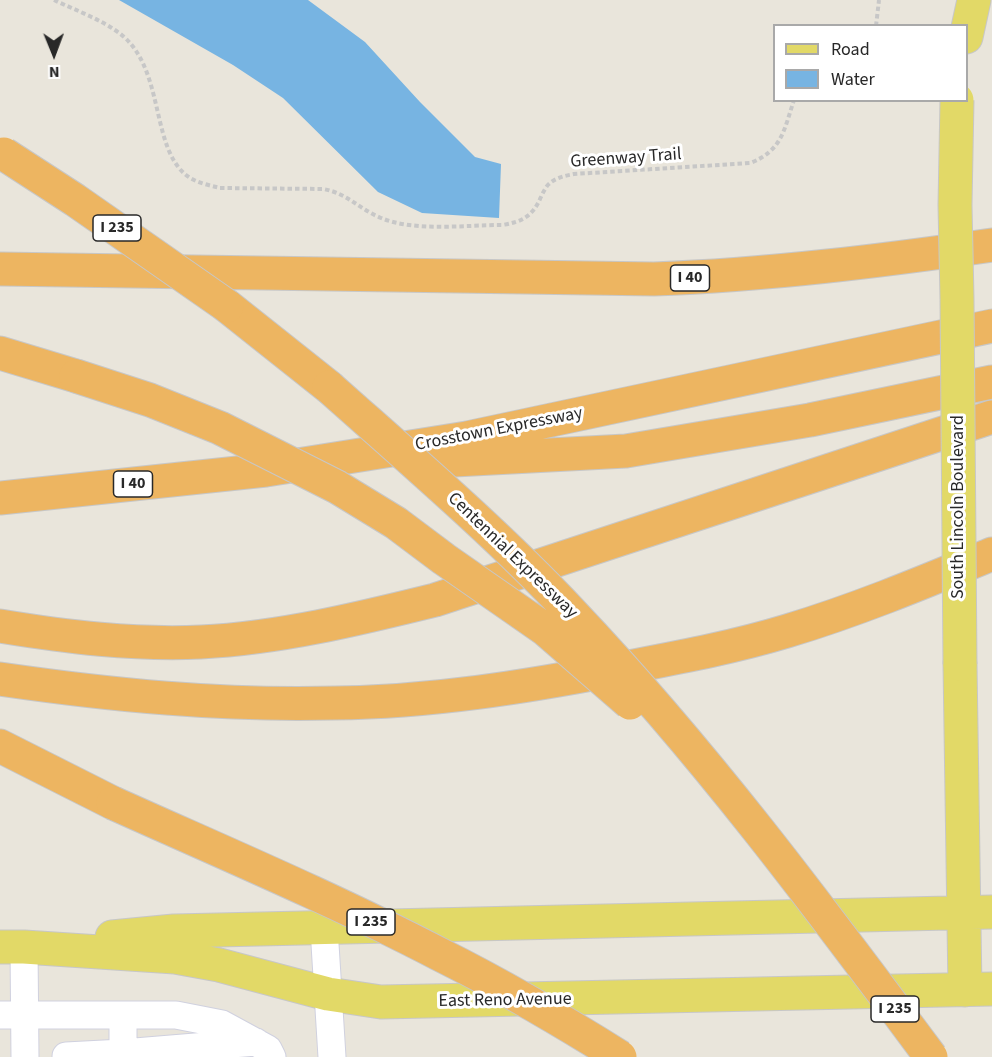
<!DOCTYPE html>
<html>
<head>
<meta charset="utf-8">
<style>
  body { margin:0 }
  #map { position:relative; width:992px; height:1057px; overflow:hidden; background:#e9e5db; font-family:"Source Sans 3",sans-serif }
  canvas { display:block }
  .legend { position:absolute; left:773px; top:24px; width:195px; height:78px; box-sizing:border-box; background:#fff; border:2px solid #a9a9a9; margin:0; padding:8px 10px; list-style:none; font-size:18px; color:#282828 }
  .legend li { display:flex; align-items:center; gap:12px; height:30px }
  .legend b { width:30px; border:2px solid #a9a9a9 }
  .north { position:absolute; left:24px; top:24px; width:60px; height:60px; -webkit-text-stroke:4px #fff; paint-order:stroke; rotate:179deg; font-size:16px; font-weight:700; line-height:24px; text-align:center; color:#282828 }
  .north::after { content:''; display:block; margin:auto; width:21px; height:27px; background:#282828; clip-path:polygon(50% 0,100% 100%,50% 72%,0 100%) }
</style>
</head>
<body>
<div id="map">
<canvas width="992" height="1057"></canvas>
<ul class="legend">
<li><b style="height:8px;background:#e2d967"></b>Road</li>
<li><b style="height:16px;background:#77b4e2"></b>Water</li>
</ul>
<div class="north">N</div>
</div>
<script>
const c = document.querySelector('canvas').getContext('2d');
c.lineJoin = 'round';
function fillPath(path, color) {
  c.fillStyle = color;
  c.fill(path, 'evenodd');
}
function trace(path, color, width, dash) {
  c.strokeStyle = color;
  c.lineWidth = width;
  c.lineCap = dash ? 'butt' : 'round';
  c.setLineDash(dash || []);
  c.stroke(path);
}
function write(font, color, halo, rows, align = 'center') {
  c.font = font + ' "Source Sans 3",sans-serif';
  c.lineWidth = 6;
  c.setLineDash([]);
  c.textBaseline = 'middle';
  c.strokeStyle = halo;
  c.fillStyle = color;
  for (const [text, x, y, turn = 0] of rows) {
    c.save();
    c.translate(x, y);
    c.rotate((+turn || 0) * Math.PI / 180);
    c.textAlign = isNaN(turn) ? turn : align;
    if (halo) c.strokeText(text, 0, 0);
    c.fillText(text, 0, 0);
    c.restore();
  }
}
fillPath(new Path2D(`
  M119,0H308L365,42L420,102L475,157L501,164L499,218L422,213L378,192L283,98L233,65Z`), '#77b4e2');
const minor = new Path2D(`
  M324,928L332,1057
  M24,947L25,1057
  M0,1015H176L222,1024L268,1049L272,1057
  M123,1015V1053L256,1042
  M66,1056L123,1053`);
const major = new Path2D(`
  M966,37L974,0
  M960,664L965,990
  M112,937L174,931L992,912
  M0,947H24L175,957L219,965L328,994L381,1002L992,989`);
const highway = new Path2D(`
  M0,269L654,279C767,275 879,261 992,245
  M227,306L329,387
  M0,353L76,376
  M435,461L626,451L810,420L992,382
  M0,498L266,470L467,438L992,326
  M0,626C67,637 133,645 201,642C280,638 358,619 435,600L992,417
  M0,679C111,695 222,706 335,703C430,702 525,687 618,669C675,658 731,648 787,631C857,610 924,582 992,554
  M0,746L113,803`);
trace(minor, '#d0d1df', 29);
trace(major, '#c7c7c7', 35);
trace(highway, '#c7c7c7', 35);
trace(new Path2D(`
  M54,0C77,11 114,24 130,43C163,81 153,148 186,175C196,183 209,185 220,188L323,189C347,193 359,209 381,218C415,232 465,225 502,225C521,222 532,217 540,199C542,195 544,190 547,186C554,178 564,176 574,174L750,163C782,151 784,130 794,100
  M876,26L879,0`), '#c7c7c7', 4, [4.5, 3]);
trace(minor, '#fff', 27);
trace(major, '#e2d967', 33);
trace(highway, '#edb561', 33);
const majorBridge = new Path2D(`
  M957,100L955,205L957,299L960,664`);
const highwayBridge = new Path2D(`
  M4,154L75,200L227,306
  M76,376L150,400L220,428L337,487L396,523L444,559L546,630L630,703
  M329,387C411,460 495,532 571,612C703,751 817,904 931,1057
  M113,803C222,852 333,899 439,954C501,985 561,1020 620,1057`);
trace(majorBridge, '#c7c7c7', 35, []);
trace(highwayBridge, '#c7c7c7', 35, []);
trace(majorBridge, '#e2d967', 33);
trace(highwayBridge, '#edb561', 33);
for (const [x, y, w] of [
  [117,228,48],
  [690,278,39],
  [133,484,39],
  [371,922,48],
  [895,1009,48]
]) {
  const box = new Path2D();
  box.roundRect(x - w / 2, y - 13, w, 26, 4.5);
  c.fillStyle = '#fff';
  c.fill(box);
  trace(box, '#282828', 1.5);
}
write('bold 16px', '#282828', null, [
  ["I 235",117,228],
  ["I 40",690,278],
  ["I 40",133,484],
  ["I 235",371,922],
  ["I 235",895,1009]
]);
write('18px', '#282828', '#fff', [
  ["Greenway Trail",626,159,-4],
  ["Crosstown Expressway",499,430,-11],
  ["South Lincoln Boulevard",959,507,-90],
  ["Centennial Expressway",512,556,44],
  ["East Reno Avenue",505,1001,-1]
]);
</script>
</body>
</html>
